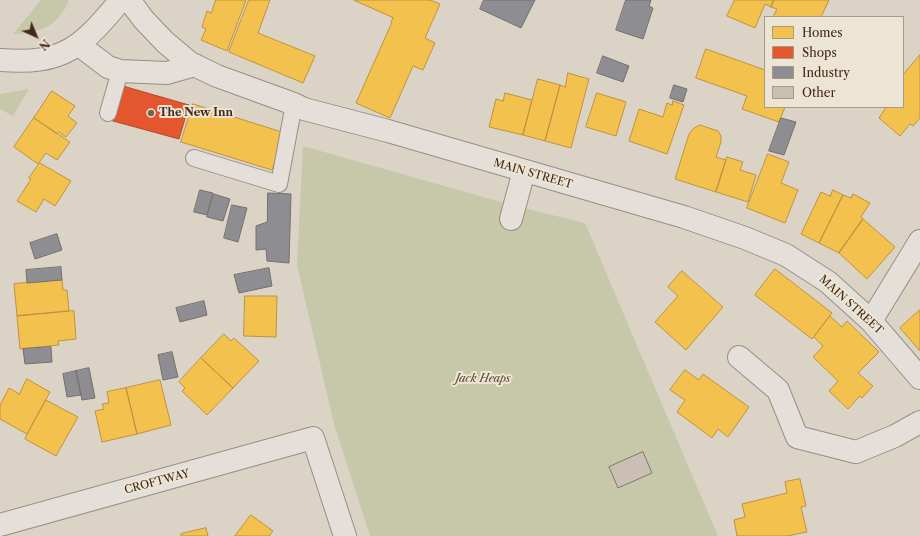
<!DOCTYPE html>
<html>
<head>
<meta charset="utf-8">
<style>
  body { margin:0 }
  #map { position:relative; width:920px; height:536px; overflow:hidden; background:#dbd4c6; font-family:"Libre Caslon Text",serif }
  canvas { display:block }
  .legend { position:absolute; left:764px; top:16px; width:140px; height:92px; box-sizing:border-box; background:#ede5d4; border:1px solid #a99989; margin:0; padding:5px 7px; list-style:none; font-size:12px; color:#442619 }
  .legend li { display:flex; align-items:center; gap:8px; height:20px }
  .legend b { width:20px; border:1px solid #a99989 }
  .north { position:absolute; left:16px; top:16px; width:40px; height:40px; -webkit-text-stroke:3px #ede5d4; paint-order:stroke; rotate:136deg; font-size:11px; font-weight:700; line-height:16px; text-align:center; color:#442619 }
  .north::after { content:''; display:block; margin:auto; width:14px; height:18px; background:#442619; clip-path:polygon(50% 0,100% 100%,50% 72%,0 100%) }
</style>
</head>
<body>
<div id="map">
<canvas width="920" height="536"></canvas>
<ul class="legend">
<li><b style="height:11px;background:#f2c14e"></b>Homes</li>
<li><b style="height:11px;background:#e4572e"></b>Shops</li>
<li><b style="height:11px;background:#8d8d92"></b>Industry</li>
<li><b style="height:11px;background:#cbbeb5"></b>Other</li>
</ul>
<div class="north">N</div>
</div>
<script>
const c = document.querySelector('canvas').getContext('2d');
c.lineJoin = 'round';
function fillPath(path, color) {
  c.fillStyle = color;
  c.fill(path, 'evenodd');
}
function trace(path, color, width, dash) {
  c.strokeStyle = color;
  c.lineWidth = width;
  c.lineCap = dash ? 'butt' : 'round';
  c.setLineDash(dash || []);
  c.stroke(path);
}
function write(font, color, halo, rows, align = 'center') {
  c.font = font + ' "Libre Caslon Text",serif';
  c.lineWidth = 4;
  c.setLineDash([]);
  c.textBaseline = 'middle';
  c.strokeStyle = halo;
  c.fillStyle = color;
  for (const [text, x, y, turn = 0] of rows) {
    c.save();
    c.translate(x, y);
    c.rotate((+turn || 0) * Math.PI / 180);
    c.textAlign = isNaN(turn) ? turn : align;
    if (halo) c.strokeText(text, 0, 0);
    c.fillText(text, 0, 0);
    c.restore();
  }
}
fillPath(new Path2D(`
  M41,0H69C59,26 39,34 13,34Z
  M29,89L13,116L0,109V94Z
  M303,146L515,206L585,223L718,536H370L334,424L297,265Z`), '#c6c8a9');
const homes = new Path2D(`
  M216,0H246L227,51L201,40L206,29L202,27L207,11L211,13Z
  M249,0H270L258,33L315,56L303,83L229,52Z
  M354,0H430L440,4L425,38L435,43L423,70L413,66L390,118L356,103L392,22H391L393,18Z
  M735,0H774L771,7L765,4L755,28L727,16Z
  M774,0H829L821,17H773L777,9L771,7Z
  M706,49L765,70V107H785L779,122L742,109L747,96L696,78Z
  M920,55V118L913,126L910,124L900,136L879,118L886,107H903V75Z
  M568,73L589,79L571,148L545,141L560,85L565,87Z
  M538,79L560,85L545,141L523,135Z
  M52,91L75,106L68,116L77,123L66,137L59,132L57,134L34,118Z
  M505,93L532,100L523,135L489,127L496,99L503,101Z
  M597,93L626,102L616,136L586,127Z
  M673,101L684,105L667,154L629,141L639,109L663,117L667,103L672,105Z
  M193,104L285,133L272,170L181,142Z
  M34,118L70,142L57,160L46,153L38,164L14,147Z
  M700,125L718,131L721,136V142L716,157L726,160L716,192L675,179L689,134L693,129Z
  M768,154L789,162L781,183L798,190L785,223L747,208Z
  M727,157L743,162L740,170L756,175L748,202L716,192Z
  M40,163L71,181L55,206L44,199L36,212L17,201L31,179L29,178Z
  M833,190L843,195L819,243L801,234L821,192L830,196Z
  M853,194L870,203L861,217L863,219L839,253L819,243L843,195L851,198Z
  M863,219L895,247L867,279L839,253Z
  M775,269L832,313L812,339L755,295Z
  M682,271L723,307L686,350L655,322L678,296L668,287Z
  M62,280L63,290H67L69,311L17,316L14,284Z
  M245,296H277L276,337L244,336Z
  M920,310V351L900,328Z
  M74,311L76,339L58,341L59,345L20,349L17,316Z
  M830,316L842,327L847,321L879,352L858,373L873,386L862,398L860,396L848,409L829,391L838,381L813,357L823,346L814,337Z
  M224,334L231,341L234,338L259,361L233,388L201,358Z
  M201,358L233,388L207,415L182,391L185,388L179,382Z
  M685,370L699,380L703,374L749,407L728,437L718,429L712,438L677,412L685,400L670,390Z
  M27,379L50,392L27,434L0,419V405L9,388L19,394Z
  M160,380L171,425L137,434L126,388Z
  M126,388L137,434L102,442L95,411L104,409L102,404L109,403L107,392Z
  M46,400L78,417L56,456L25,439Z
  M800,479L806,506L801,507L807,532L787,536H737L734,520L745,517L742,504L787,493L785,482Z
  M251,515L273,531L269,536H235Z
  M206,528L208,536H181V534Z`);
fillPath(homes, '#f2c14e');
trace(homes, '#be923e', 1);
const shops = new Path2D(`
  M123,86L189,105L179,139L113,121Z`);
fillPath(shops, '#e4572e');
trace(shops, '#b44828', 1);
const industry = new Path2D(`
  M484,0H535L521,28L480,9Z
  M626,0H651L649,6L653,8L643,39L616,30Z
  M603,56L629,66L623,82L597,73Z
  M674,85L687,89L683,102L670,98Z
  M781,118L796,122L784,155L769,151Z
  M200,190L213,193L207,215L194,212Z
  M268,193L291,194L289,263L267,261L266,249L256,250V226L267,222Z
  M214,194L230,199L223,221L207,217Z
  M232,205L247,208L238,242L224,238Z
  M57,234L62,250L35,259L30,243Z
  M61,267L62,280L27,283L26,270Z
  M269,268L272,286L239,293L234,275Z
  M204,301L207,315L180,322L176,308Z
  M51,347L52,362L25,364L23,349Z
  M172,352L178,377L163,380L158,355Z
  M89,368L95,398L82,400L76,371Z
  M76,371L81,395L67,397L63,374Z`);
fillPath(industry, '#8d8d92');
trace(industry, '#776e6e', 1);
const building = new Path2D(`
  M643,452L652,473L618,488L609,467Z`);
fillPath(building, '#cbbeb5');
trace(building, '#80786f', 1);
const service = new Path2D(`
  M108,113L120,71
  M194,158L279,184L294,104`);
const pedestrian = new Path2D(`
  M511,219L524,171`);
const minor = new Path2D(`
  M871,321L920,241
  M739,357L778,390L797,437L856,452L895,436L920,422
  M0,525L313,438L345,536`);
const tertiary = new Path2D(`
  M129,0L144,20L165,42L190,63L217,76L294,104L304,109L388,131L684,217L745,238L786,255L828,282L871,321L920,378
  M79,45L108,67L120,71L167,73L195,65
  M0,60C65,65 81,47 121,0`);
trace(service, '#968e85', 18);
trace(pedestrian, '#968e85', 24);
trace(minor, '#968e85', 24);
trace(tertiary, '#968e85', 24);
trace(service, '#e4e0d9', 16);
trace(pedestrian, '#e4e0d9', 22);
trace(minor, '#e4e0d9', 22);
trace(tertiary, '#e4e0d9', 22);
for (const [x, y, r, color] of [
  [151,113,4,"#796356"]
]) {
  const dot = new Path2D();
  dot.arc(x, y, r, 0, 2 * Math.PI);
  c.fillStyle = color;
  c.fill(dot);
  trace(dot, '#ede5d4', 1.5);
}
write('bold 11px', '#442619', '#ede5d4', [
  ["The New Inn",159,113]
], 'left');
write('11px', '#442619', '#ede5d4', [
  ["MAIN STREET",533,174,16],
  ["MAIN STREET",851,305,42],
  ["CROFTWAY",157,482,-15]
]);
write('italic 11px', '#5a4431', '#ede5d4', [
  ["Jack Heaps",483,379]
]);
</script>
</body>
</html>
